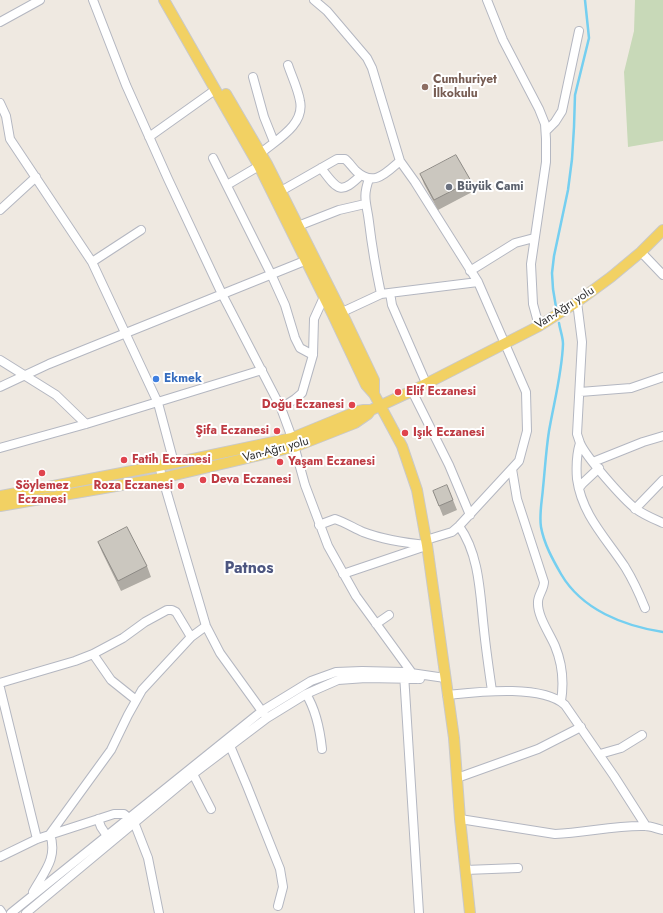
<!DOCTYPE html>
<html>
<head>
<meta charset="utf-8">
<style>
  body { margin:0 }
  canvas { display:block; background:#efe9e1 }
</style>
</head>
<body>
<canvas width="663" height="913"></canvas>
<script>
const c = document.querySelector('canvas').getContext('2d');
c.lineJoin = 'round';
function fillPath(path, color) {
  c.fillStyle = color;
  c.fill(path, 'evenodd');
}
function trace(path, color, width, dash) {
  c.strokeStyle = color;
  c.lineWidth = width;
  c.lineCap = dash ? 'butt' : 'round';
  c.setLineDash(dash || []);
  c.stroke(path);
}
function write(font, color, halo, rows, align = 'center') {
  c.font = font + ' Jost,sans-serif';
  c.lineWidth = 4;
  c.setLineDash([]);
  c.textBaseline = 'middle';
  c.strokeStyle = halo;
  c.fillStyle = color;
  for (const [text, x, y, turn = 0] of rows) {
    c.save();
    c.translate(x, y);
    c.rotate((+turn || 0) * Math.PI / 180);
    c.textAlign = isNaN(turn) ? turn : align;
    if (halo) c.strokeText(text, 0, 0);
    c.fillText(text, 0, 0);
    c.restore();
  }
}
fillPath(new Path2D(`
  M635,0H663V141L628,147L624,72L634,31Z`), '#c8d9b8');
trace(new Path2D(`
  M556,307L553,289L552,273L554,256L568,190L572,159L574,127L575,95L589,38L585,0
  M559,323C560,330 563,337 563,344C562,373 554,402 549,431C546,450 545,469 543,488C542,501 539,515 541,527C544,544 553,560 561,574C582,610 624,626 663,632`), '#75cff0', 2.5);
const minor = new Path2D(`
  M93,0L126,85L168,179L222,294L281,408L292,438L305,485L328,546L356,596L412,673L418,679
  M314,0L327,11L367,58L372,68L400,161L415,182L478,282L526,392L527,431L519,461L459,526L452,532L426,540
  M487,0L503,40L539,109L545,124L546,139V162L531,264L533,304L539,326
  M0,22L40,0
  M253,77L264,117L274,142
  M0,103L6,116L10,139L92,262L158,403L174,463
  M546,131L555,122L562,111L579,31
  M149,137L215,90
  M261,153C276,140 305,125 300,101C298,89 292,77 288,65
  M213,158L271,274L285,305L295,338L300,348L313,355
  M321,168C337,189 340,196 361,175
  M369,179C362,198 367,204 369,222C372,247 376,270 381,294
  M227,185L259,166
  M281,191L337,159H345C349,162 352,167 356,171C374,187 385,174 400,161
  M0,210L36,177
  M298,226L339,210L365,204
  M641,252L663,275
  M92,262L141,230
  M470,271L515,243L534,238
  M390,293L392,305L426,383
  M577,302L582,342L577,434C578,437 579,440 580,443C586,457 623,499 636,509C644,515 654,519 663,523
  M338,314L381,294L478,282
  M0,360L56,395L86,424
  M0,387L49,364L312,258
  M412,391L449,465L470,515
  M580,392L631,388L663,377
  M281,408L295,399L302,393L313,355L314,319L324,297
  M580,443C576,456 576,466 577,479C582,515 606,538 625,567C633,580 639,593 645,608
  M0,448L86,424L262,370
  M593,462L643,442L663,436
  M159,466L206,626L220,653L264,714
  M512,469L517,499L544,582C544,589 538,595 538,602C537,616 550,634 555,646C562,663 564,683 561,701
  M579,488L583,483L599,468
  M635,509L663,480
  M319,525L335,519C344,522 354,528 363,532C384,540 405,543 427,545
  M459,526C480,555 480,596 484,630C486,650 489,670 492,691
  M343,574L423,547
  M376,624L389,615
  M93,654L111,680L136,700
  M404,674L419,913
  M0,683L75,661L93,654L123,638L145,622L167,610H172L176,612L191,637
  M0,688L37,839
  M306,694C316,710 320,730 322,749
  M447,695C477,692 542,684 565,705L614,776L646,826
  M228,741L247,786L280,869L283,887L278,906
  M600,754L621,748L642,735
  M193,774L211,809
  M457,778L538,749L581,727
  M98,819L101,827L109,839
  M460,819L555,834C585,833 615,825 645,826C651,826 657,829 663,830
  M0,857L37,839L114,814H124L134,822L148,858L159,913
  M465,870L518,868
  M33,892C44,872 58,858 50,834L111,750L128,715L142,690L191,637L206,626
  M0,910L2,913
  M11,913L262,711L311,681L336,672L362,671L404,672L445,678
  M26,913L193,774L267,718L306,694L338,680L366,678L420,679`);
const major = new Path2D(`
  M164,0L259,166L333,315L366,385L374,394L402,446L417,490L427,545L454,738L460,819L470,913
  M226,94L267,164L342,313L374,380V394
  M0,496L174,463L292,438L358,411L364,410H371
  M0,506L162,478L294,447L355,423L368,414L371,410L412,391L539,326L577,302L611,277L641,252L663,230`);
trace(minor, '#b4b7c1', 10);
trace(major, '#c9c9c9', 12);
trace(minor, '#fff', 8);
trace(major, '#f2d163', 10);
fillPath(new Path2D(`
  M420,174L471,181L474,191L438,210L424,184Z
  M433,491L453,500L457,510L443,516Z
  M98,542L147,566L151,577L121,591L102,552Z`), '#afaba4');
const building = new Path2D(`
  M456,155L471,181L434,200L420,174Z
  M447,485L453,500L439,506L433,491Z
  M127,527L147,566L118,581L98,542Z`);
fillPath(building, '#cbc7bf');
trace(building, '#8e8b86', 1);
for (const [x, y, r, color] of [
  [425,87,4,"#8d6e63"],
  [449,187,4,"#6b7280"],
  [156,379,4,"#3f7fe0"],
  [398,392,4,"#e0444e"],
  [352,405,4,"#e0444e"],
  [277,431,4,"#e0444e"],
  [405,433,4,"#e0444e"],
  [124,460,4,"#e0444e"],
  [280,462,4,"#e0444e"],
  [42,473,4,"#e0444e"],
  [203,480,4,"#e0444e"],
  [181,486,4,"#e0444e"]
]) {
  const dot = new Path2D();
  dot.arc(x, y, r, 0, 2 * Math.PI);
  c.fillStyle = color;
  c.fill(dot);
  trace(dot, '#fff', 1.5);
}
write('bold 12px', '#785e54', '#fff', [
  ["Cumhuriyet",433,80],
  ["İlkokulu",433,94]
], 'left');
write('bold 12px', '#5b616d', '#fff', [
  ["Büyük Cami",457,187]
], 'left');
write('12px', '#2e2e2e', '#fff', [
  ["Van-Ağrı yolu",565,308,-33],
  ["Van-Ağrı yolu",276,450,-15]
]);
write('bold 12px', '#366cbe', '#fff', [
  ["Ekmek",164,379]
], 'left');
write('bold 12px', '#be3a42', '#fff', [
  ["Elif Eczanesi",406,392],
  ["Doğu Eczanesi",344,405,"right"],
  ["Şifa Eczanesi",269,431,"right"],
  ["Işık Eczanesi",413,433],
  ["Fatih Eczanesi",132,460],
  ["Yaşam Eczanesi",288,462],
  ["Deva Eczanesi",211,480],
  ["Söylemez",42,486,"center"],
  ["Eczanesi",42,500,"center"],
  ["Roza Eczanesi",173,486,"right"]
], 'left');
write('bold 16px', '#4d5680', '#fff', [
  ["Patnos",249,569]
]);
</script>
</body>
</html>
